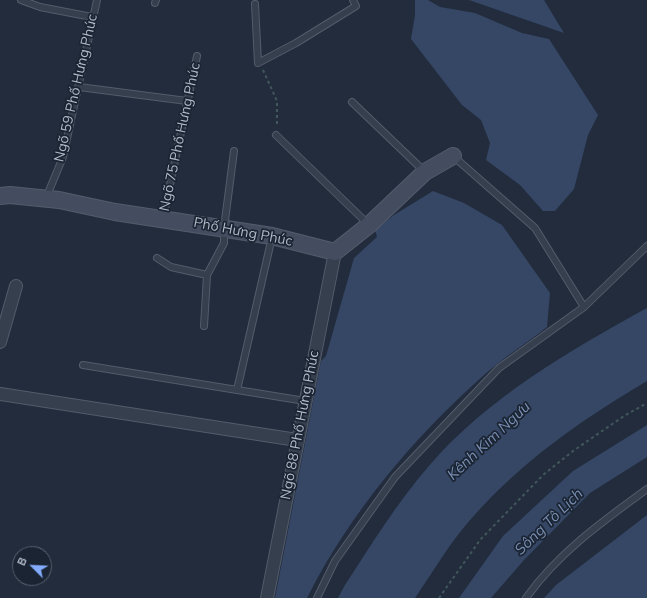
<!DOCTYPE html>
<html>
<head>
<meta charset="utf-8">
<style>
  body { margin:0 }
  #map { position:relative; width:647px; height:598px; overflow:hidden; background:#222c3d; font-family:Mulish,sans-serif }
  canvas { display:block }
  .north { position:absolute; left:12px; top:546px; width:40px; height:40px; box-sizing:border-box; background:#1b2432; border:1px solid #57606e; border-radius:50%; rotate:294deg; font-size:11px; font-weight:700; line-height:16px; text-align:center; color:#b2b9c9 }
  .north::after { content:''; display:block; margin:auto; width:14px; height:18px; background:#83acfc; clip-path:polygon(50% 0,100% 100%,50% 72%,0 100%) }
</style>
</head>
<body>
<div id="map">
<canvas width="647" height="598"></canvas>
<div class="north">B</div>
</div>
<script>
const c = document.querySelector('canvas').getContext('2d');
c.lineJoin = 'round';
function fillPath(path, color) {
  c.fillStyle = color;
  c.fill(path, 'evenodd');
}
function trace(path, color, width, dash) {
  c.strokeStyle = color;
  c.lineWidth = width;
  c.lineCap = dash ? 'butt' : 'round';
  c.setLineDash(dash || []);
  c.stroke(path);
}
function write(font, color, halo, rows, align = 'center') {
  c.font = font + ' Mulish,sans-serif';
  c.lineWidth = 3.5;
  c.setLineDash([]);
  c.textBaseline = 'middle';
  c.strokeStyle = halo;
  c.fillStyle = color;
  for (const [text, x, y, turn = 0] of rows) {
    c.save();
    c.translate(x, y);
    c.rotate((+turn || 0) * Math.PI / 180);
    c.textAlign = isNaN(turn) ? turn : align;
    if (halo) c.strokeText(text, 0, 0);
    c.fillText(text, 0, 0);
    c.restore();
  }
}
fillPath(new Path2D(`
  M415,0H428L440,7L475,13L522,33L549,39L598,115L588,135L574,189L555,211H543L520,185L486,160L490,143L481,120L462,105L411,39L415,15Z
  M469,0H544L564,33Z
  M433,191L464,203L502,225L550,293L547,327C527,343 504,357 484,375C413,438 350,513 307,598H275L321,361L326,356L354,258L377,237L375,230L394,215Z
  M647,308V381C580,421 523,460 471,519C450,542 433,572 415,598H338L345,585C371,545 397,503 428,467C487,398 569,351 647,308Z
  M647,425V457L590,493L524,560L491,598H459L503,536L573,471Z
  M647,515V598H544L556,585Z`), '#354765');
const lane = new Path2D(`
  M21,0L40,7L92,17
  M155,3L156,0
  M255,4L258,63L296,43L356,6L353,0
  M79,87L187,101
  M352,102L425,172
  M276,135L368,224
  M453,156L535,228L584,307
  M46,198L63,157L97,0
  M163,218L197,56
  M157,258L171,267L207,275
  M204,326L207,275L224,243V228L234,151
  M83,365L305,401
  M237,390L272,237
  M317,598L335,561L395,477L499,368L584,307L647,246
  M526,598C558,553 603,521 647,489`);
const street = new Path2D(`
  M0,342L16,286
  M0,394L297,440
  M267,598L335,252`);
const secondary = new Path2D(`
  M0,196L10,195L59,200L115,212L272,236L335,252L369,225L425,172L453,156`);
trace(lane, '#545c6b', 8);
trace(street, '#545c6b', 14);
trace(secondary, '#545c6b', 18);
trace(new Path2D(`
  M263,70L277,101V127
  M439,598L480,540L543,475L573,451L624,416L647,403`), '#42575b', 2, [3, 3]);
trace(lane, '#363f4d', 6);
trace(street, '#363f4d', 12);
trace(secondary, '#444d60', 16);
write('14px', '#b2b9c9', '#1b2432', [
  ["Ngõ 59 Phố Hưng Phúc",76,88,-77],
  ["Ngõ 75 Phố Hưng Phúc",180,137,-78],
  ["Phố Hưng Phúc",243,232,11],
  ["Ngõ 88 Phố Hưng Phúc",300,425,-79]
]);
write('italic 15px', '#788eb2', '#1b2432', [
  ["Kênh Kim Ngưu",489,441,-43],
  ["Sông Tô Lịch",549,522,-44]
]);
</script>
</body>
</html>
